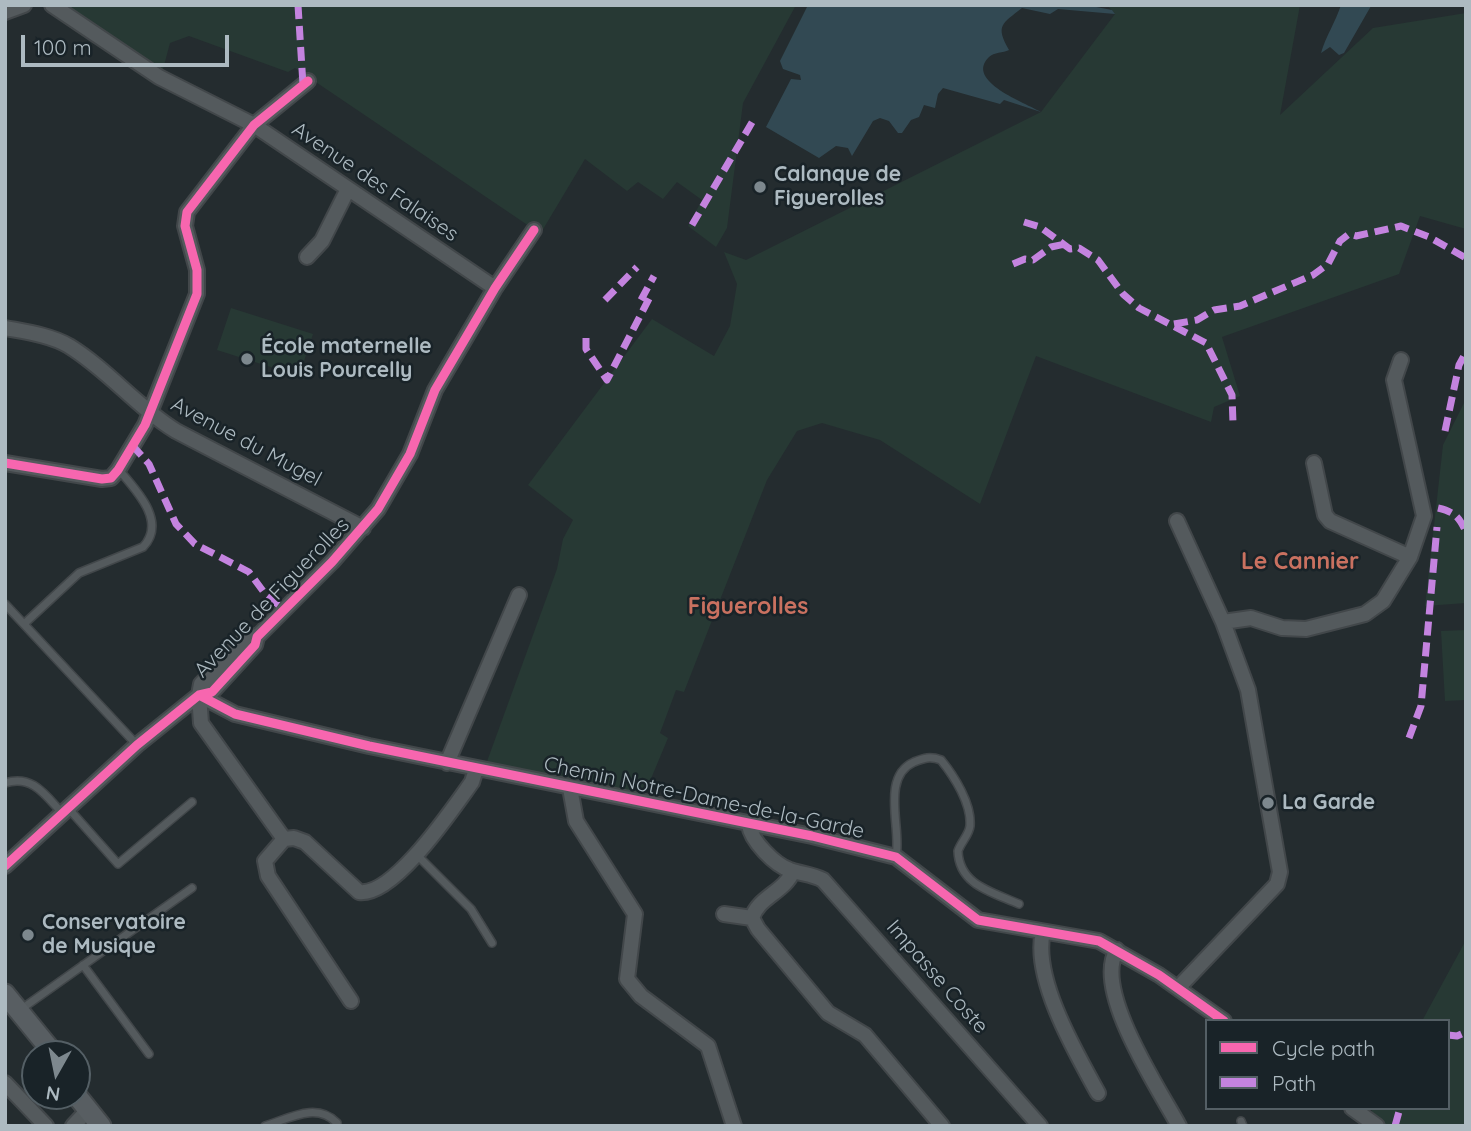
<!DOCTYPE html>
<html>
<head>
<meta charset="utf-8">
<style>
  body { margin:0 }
  #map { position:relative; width:1471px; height:1131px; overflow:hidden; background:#242c2f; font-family:Quicksand,sans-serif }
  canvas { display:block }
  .frame { position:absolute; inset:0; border:7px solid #adbac1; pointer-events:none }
  .legend { position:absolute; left:1205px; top:1019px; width:245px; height:91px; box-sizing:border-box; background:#192328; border:2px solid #545f65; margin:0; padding:9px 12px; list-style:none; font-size:21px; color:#adbac1 }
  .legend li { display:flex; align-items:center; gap:14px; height:35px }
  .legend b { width:35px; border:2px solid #545f65 }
  .north { position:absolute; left:21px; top:1040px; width:70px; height:70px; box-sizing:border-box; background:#192328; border:2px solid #545f65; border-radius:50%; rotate:189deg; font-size:19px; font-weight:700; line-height:28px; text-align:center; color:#adbac1 }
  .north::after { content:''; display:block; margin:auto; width:24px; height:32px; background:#7d888e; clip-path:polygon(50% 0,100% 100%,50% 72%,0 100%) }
  .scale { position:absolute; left:21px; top:35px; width:208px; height:32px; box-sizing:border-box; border:4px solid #adbac1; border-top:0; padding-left:9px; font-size:21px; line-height:24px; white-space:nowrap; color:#adbac1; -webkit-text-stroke:5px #192328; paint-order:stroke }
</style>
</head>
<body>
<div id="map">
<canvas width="1471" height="1131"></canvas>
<div class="frame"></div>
<ul class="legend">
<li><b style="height:9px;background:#f766af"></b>Cycle path</li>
<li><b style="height:9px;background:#c483df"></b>Path</li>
</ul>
<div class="north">N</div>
<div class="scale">100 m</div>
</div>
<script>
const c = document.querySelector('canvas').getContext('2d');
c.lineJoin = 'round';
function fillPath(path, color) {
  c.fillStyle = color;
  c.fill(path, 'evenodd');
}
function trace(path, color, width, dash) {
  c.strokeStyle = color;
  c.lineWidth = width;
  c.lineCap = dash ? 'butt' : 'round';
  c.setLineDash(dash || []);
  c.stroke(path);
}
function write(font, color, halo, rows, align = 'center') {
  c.font = font + ' Quicksand,sans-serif';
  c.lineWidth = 5;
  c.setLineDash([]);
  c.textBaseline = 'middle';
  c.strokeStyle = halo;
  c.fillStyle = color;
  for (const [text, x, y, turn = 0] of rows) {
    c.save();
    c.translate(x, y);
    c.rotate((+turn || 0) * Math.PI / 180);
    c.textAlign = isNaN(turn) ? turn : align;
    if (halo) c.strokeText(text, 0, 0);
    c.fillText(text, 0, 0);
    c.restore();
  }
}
fillPath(new Path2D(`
  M67,5H796L743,103L727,228L716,247L688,226L702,200L677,182L663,199L638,182L627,191L585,159L542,231L532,224L529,226L295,68L288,72L189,36L170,43L162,73Z
  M1107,5H1300L1280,115L1373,28L1466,13V229L1420,216L1399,274L1222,337L1240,396L1214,407L1211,422L1036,356L980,504L880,440L822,423L797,431L767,480L684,692L676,690L660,733L668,738L645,793L485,767L557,569L563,539L573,520L528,485L652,319L714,356L730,326L737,284L724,252L746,260L1041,112L1115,14Z
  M231,308L313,334L299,376L217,350Z
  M1466,399V603L1425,606L1443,445Z
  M1466,630V700L1445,701L1441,631Z
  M1466,940V1126H1388L1370,1114L1373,1108H1448V1021H1422Z`), '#273934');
fillPath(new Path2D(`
  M808,5H1086L1112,10L1115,14L1058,9L1050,14L1022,8C1002,24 995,25 1009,50C1003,53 994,52 989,57C964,81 1026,103 1041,112L1004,100L1000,104L943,88L938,94L935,108L924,105L919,117L911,120L902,133H898L889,121L880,118L873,121L852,156L848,148L836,146L819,158L766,127L791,79L801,80L800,75L783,69L780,61Z
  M1341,5L1371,6L1344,53L1339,55L1330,47L1321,53C1326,36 1335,23 1341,5Z`), '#324953');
const lane = new Path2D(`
  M5,604L137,745
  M24,624L79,573L143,547C167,522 137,491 119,470
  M5,783C33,774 46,796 63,814
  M69,809L118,864L192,802
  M418,856L471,909L492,943
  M896,856C902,830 880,777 914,762C924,758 930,756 941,760C954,776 972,804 970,826C969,835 961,842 958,851C959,885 992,892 1019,904
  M83,965L149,1054
  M20,1010L192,888
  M1241,1121L1243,1126
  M265,1126C290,1118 317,1102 337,1123`);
const street = new Path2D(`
  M52,5L159,77L254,125L495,288
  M5,12L24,5
  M307,257L322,241L348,189
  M5,328C26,332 50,335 69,346C108,370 137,407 176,431L363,528
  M5,463L102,479L111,478L118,470L145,425L197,294V270L185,226L187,212L254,125L308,81
  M1314,463L1325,515L1330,521L1410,557
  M1177,521L1223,622L1248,690L1280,872L1277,884L1178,988
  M1223,622L1251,618L1282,628L1306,629L1365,614L1383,601L1410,557L1424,516L1394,380L1401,360
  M257,637L248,636L201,684L199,695L201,723L284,839L294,838L305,842L359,892C394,897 453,808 472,782L476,769
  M199,695L235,714L369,746L812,836L896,857L978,920L1099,941L1159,975L1224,1021
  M447,763L519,595
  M570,788L576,821L635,914L627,979L641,996L708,1046L734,1126
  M749,825C751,841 775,865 790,870C801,874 812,874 823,880L1040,1126
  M284,839L265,861L268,876L351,1001
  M5,866L137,745L199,695L212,692L255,645L257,637L332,562L378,509L410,454L435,390L495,288L534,230
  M793,871C785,892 758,897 752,918L758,929L828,1013L865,1035L942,1126
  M724,914L752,918
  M1043,932C1032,978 1076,1053 1098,1093
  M1117,950C1092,989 1159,1089 1179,1126
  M5,1083L46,1126
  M1352,1108L1377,1126
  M73,1126L87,1111`);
const secondary = new Path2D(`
  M5,994L54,1054
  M77,1096L101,1126`);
trace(lane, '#42474a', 10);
trace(street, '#42474a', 18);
trace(secondary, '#42474a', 23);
trace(lane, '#545a5d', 7);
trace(street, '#545a5d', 14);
trace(secondary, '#585e62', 19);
trace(new Path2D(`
  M298,5L303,85
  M1024,222L1040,227L1070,249L1079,248L1098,260L1123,294L1139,308L1206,343L1232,395L1233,423
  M692,225L754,119
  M1013,264L1025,259L1033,260L1051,247L1065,244
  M605,300L637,267
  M641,300L654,276
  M1174,324L1197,320L1214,310L1240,306L1313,275L1328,264L1340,241L1349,234L1356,236L1401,226L1429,237L1466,258
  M586,338V349L607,380L652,293
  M1445,431L1459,365L1466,352
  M132,445L149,464L176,524L195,544L249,572L266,595L284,609
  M1438,508C1455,512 1459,517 1466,532
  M1409,738L1421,706L1437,527
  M1448,1035L1457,1036L1466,1032
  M1395,1126L1400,1108`), '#c483df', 7, [14, 7]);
trace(new Path2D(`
  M5,463L102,479L111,478L118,470L145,425L197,294V270L185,226L187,212L254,125L308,81
  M199,695L235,714L369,746L812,836L896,857L978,920L1099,941L1159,975L1224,1021
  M5,866L137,745L199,695L212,692L255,645L257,637L332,562L378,509L410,454L435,390L495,288L534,230`), '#f766af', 9);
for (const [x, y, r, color] of [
  [760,187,7,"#7d888e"],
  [247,359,7,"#7d888e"],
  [1268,803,7,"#7d888e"],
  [28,935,7,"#7d888e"]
]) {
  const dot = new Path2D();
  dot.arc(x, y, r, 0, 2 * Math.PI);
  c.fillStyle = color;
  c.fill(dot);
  trace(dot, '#192328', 2.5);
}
write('bold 21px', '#adbac1', '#192328', [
  ["Calanque de",774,175],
  ["Figuerolles",774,199],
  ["École maternelle",261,347],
  ["Louis Pourcelly",261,371],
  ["La Garde",1282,803],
  ["Conservatoire",42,923],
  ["de Musique",42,947]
], 'left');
write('21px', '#adbac1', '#192328', [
  ["Avenue des Falaises",375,182,34],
  ["Avenue du Mugel",246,442,28],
  ["Avenue de Figuerolles",272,598,-46],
  ["Chemin Notre-Dame-de-la-Garde",704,798,12],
  ["Impasse Coste",937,977,49]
]);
write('bold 23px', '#c97160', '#192328', [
  ["Le Cannier",1300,562],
  ["Figuerolles",748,607]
]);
</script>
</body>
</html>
